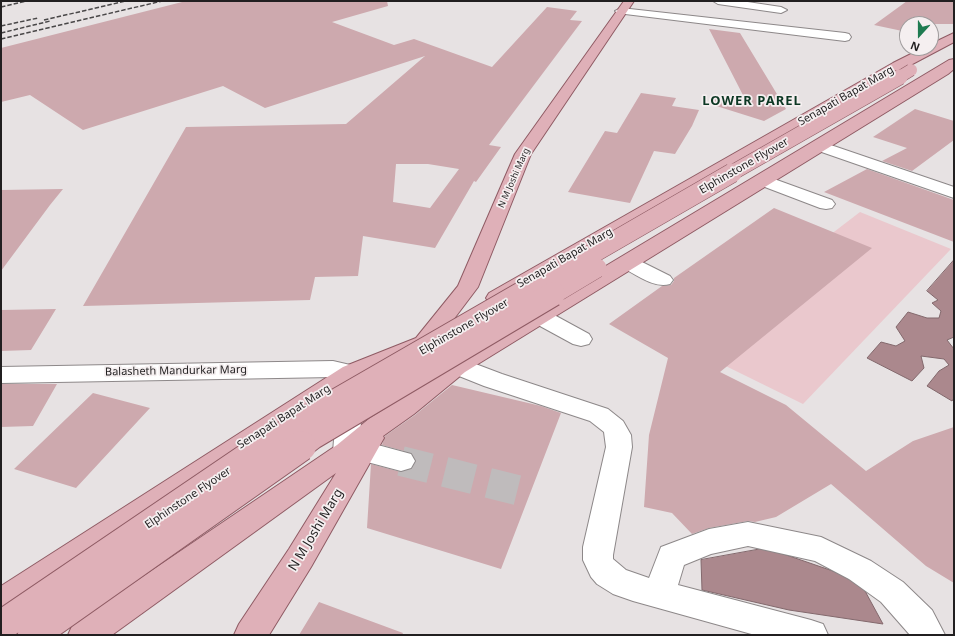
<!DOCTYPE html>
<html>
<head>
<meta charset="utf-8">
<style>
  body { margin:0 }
  #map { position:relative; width:955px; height:636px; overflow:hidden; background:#e7e2e3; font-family:"Noto Sans",sans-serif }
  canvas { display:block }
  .frame { position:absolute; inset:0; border:2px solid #211f20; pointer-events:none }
  .north { position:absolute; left:899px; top:16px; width:40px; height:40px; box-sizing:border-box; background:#f5eff0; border:1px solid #a09c9d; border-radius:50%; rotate:201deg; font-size:11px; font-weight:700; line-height:16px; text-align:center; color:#211f20 }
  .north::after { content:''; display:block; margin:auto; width:14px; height:18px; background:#1f7b51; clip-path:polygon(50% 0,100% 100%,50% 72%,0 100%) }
</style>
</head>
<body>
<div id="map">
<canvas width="955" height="636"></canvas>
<div class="frame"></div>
<div class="north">N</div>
</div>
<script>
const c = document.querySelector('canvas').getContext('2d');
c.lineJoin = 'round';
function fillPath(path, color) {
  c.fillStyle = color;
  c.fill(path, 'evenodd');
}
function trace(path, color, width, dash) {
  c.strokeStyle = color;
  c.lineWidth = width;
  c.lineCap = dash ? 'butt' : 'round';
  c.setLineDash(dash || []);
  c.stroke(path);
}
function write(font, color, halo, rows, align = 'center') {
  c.font = font + ' "Noto Sans",sans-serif';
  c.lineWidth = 3.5;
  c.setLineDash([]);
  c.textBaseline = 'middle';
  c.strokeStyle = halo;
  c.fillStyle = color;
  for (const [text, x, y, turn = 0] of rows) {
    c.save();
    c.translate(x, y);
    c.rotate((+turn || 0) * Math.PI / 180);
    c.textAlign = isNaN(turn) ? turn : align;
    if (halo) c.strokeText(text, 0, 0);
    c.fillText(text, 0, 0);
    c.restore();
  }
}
fillPath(new Path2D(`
  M860,212L951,249L803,404L685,346Z`), '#eac8cd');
const water = new Path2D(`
  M954,260V337L947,340L954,349V398L952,401L927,386L939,371L949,365L944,359L921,356L924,368L912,381L867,358L881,342L896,346L905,341L896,327L908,312L927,318H939L941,311L932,303L938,300L927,291Z
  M766,548L859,580L883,624L789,610L702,590L701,560Z`);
fillPath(water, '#ab888d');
trace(water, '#82686c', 1);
fillPath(new Path2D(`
  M186,1H387L388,6L332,22L394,45L414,39L492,67L547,7L577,11L570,20L582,21L489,145L501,147L476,182L474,181L435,248L363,236L358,276L315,277L310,300L83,306L186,127L346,124L425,56L265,108L223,86L83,130L30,95L1,102V48ZM396,164H428L459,169L430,208L393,202Z
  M907,1H954V24H907V32L874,25Z
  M709,29L740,33L786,109L764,121L710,104L712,95L745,99Z
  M641,93L676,98L672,106L699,110L692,126L675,154L654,151L630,203L568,192L605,131L617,133Z
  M915,109L954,121V140L912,171L882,161L907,148L873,137Z
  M867,169L954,200V242L824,192Z
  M63,189L50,205L1,271V190Z
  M774,208L872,248L720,372L786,405L866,471L913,441L954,427V583L926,566L831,484L776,517L755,522L748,521L709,528L692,534L672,513L644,507L649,435L668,358L609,324L662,286L671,285L674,281V278Z
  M56,309L31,350L1,351V310Z
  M1,384H57L33,426L1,427Z
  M452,385L541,406L561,413L501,569L367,528L371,464L401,472L411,469L416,462L411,453L382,445L385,436L415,415Z
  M93,393L150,408L76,488L14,469Z
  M319,602L403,633L402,635H299Z`), '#cda9ae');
trace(new Path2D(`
  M401,461L521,491`), '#bfbbbc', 30, [30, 15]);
const minor = new Path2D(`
  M713,1H741L781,7L787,10L781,13L718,4Z
  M621,8L845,33L849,34L851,37L849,40L845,41L617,13L615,11Z
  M819,141L954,187V198L813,149L811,146L813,143Z
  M763,175L832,200L835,204L832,208L826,209L820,208L757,184L754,180L757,176Z
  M627,256L634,258L670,276L673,280L670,284C654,289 635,274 620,266L617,262L620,258Z
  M537,310L556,316L589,334L592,339L589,344L581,346L573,344L540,326L529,322L526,317L529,312Z
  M442,347L450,350L465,360L502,374L608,409L623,421L631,435L632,447L613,555V559L626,570L649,578L661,547L709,529L748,522L821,537L871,561L903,582L932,610L945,635H910L881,602L849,579L815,561L748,546L711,554L684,565L678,585L811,620L823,624L828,635H755L633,601L613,594L597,584L591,577L583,560V547L606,447L604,432L590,421L484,386L449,372L434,360L430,355L434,350Z
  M333,361L359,367L363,373L360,442L363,441L411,454L415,461L411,468L401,471L356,459L346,462L337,459L333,452L339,378L333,377L1,383V367Z`);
const major = new Path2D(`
  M624,1H634L531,154L478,287L435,344L425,362L417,365L409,362L406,358L359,379L12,613L1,617V586L343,367L416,338L458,286L515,154Z
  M954,33V42L903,69L505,303L497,304L489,303L486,298L489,293L893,63L923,48H931V44Z
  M954,59V69L948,74L465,372L414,414L383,436L384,438L311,567L269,635H234L239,624L289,549L336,473L112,635H68L73,624L337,445L370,418L396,402L449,360L949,60Z`);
trace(minor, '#8d8889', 2);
trace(major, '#8f5b64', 2);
fillPath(minor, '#fff');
fillPath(major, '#dfb0b8');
trace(new Path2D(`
  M1,7L26,1
  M44,20L126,1
  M1,26L38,18
  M1,33L50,21
  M1,39L162,1`), '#494748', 1.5, [4.5, 2]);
const majorBridgeFar4 = new Path2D(`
  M898,78L911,70`);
const majorBridgeFar3 = new Path2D(`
  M730,174L900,77`);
const majorBridgeFar2 = new Path2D(`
  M521,295L732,173
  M552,295L597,268`);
const majorBridgeFar1 = new Path2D(`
  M264,447L300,422L522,294
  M300,447L313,437L553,294`);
const majorBridge = new Path2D(`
  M1,626L266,446
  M33,635L301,446`);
trace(majorBridgeFar4, '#8f5b64', 13, []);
trace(majorBridgeFar3, '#8f5b64', 16, []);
trace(majorBridgeFar2, '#8f5b64', 20, []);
trace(majorBridgeFar1, '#8f5b64', 26, []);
trace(majorBridge, '#8f5b64', 32, []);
trace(majorBridgeFar4, '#dfb0b8', 12);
trace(majorBridgeFar3, '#dfb0b8', 15);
trace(majorBridgeFar2, '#dfb0b8', 19);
trace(majorBridgeFar1, '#dfb0b8', 24);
trace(majorBridge, '#dfb0b8', 30);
write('9px', '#211f20', '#f5eff0', [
  ["N M Joshi Marg",514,178,-66]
]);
write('11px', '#211f20', '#f5eff0', [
  ["Senapati Bapat Marg",846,96,-30],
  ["Elphinstone Flyover",744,166,-30],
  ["Senapati Bapat Marg",565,258,-30],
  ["Elphinstone Flyover",464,327,-30],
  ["Balasheth Mandurkar Marg",176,371,-1],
  ["Senapati Bapat Marg",284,417,-33],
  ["Elphinstone Flyover",188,498,-34]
]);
c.letterSpacing = '1px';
write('bold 13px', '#0c3723', '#f5eff0', [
  ["LOWER PAREL",752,101]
]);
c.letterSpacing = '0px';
write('13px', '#211f20', '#f5eff0', [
  ["N M Joshi Marg",316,530,-59]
]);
</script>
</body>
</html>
